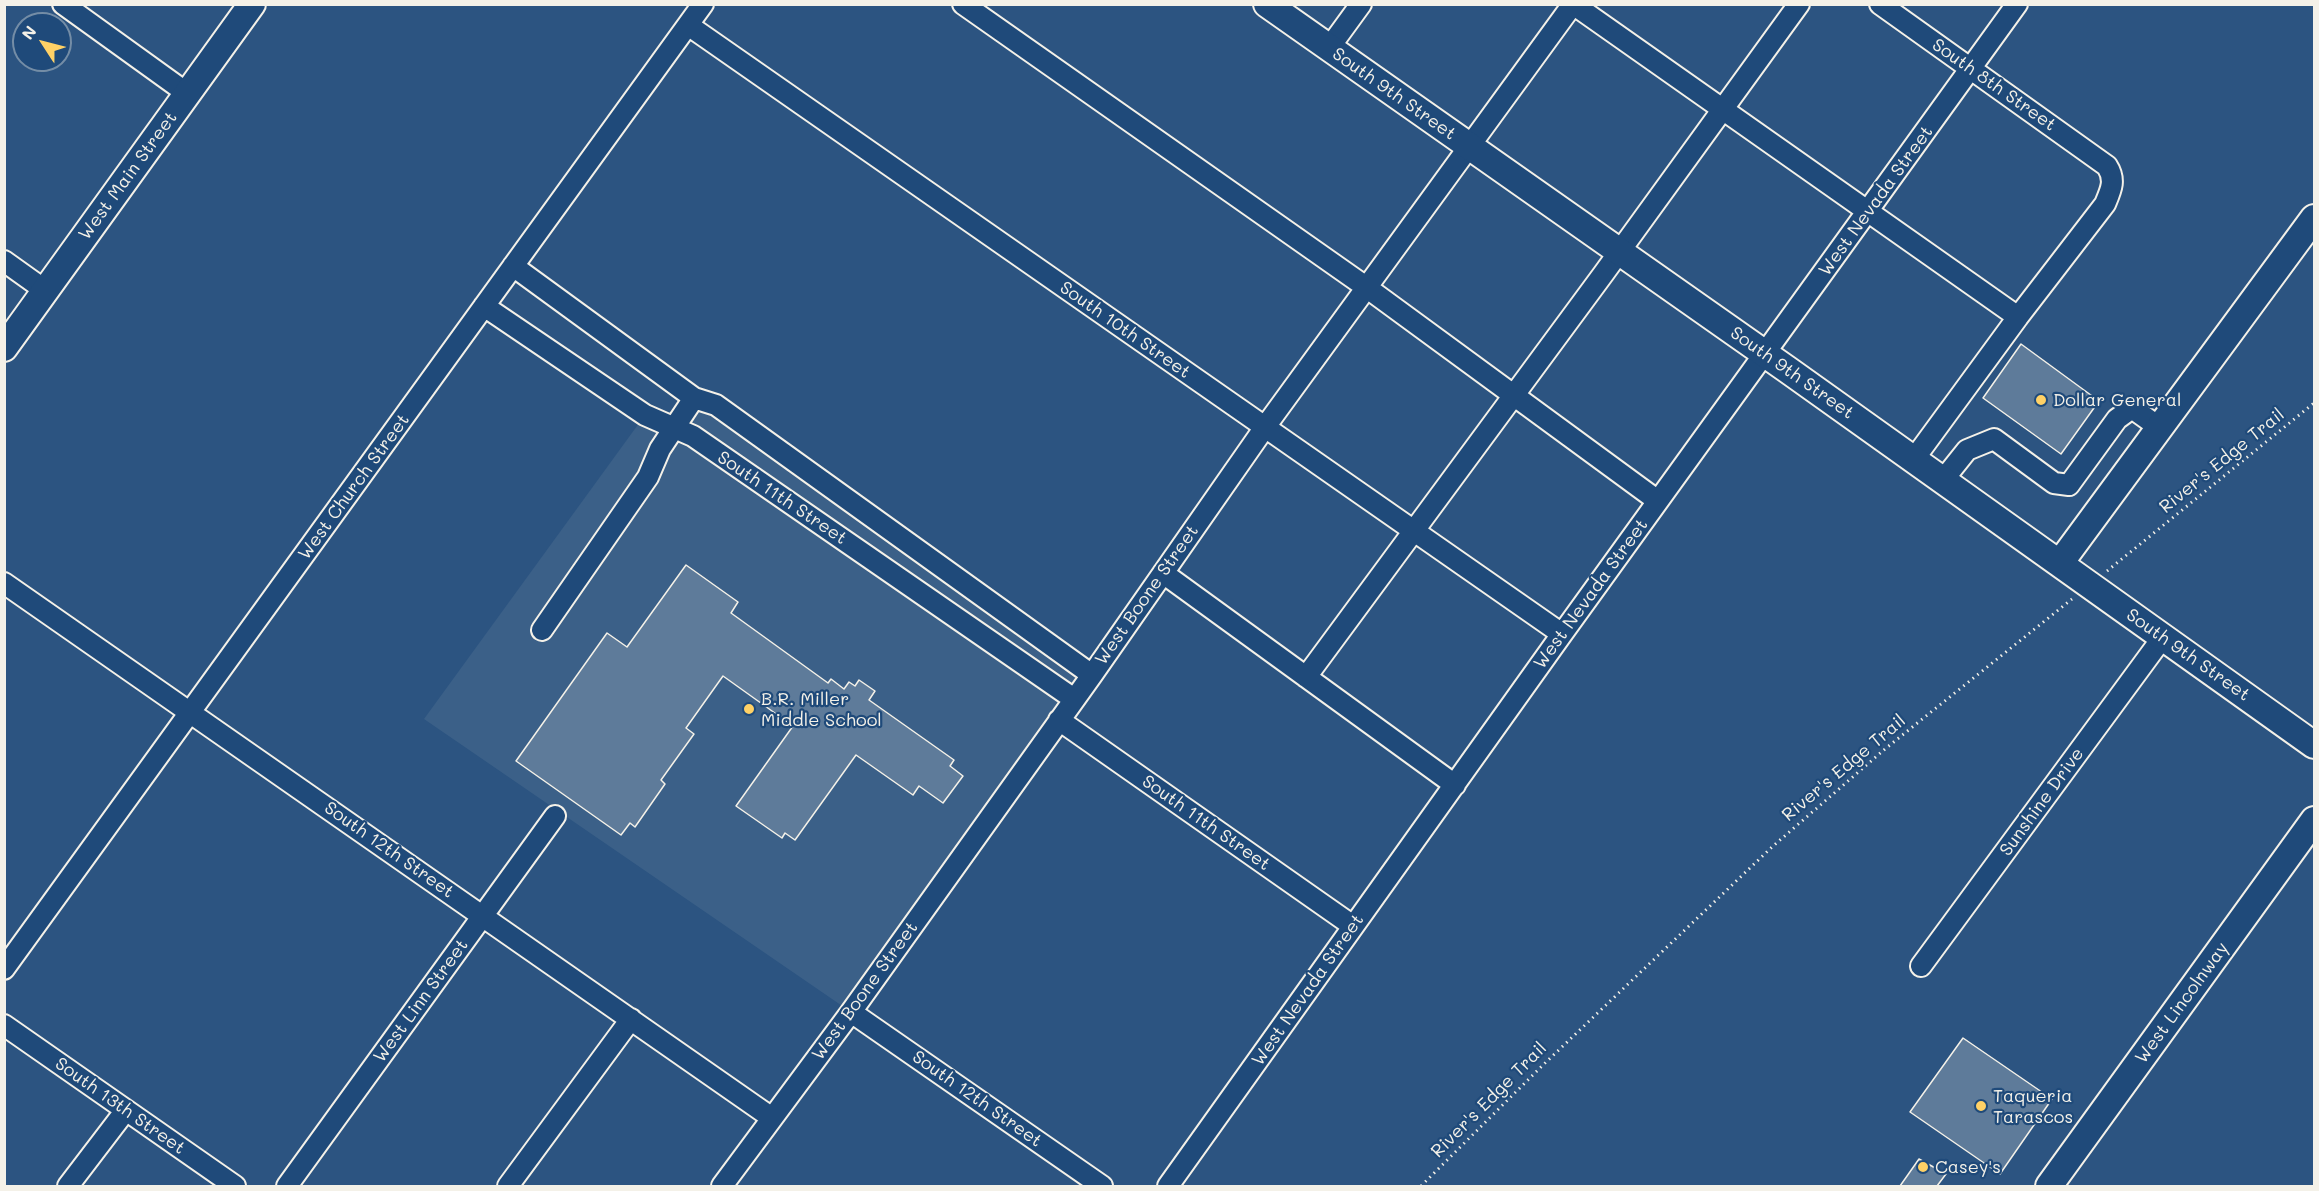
<!DOCTYPE html>
<html>
<head>
<meta charset="utf-8">
<style>
  body { margin:0 }
  #map { position:relative; width:2319px; height:1191px; overflow:hidden; background:#2c5481; font-family:Mali,sans-serif }
  canvas { display:block }
  .frame { position:absolute; inset:0; border:6px solid #f4f1e8; pointer-events:none }
  .north { position:absolute; left:12px; top:12px; width:60px; height:60px; box-sizing:border-box; background:#1f4a7a; border:2px solid #748da6; border-radius:50%; rotate:306deg; font-size:16px; font-weight:700; line-height:24px; text-align:center; color:#f4f1e8 }
  .north::after { content:''; display:block; margin:auto; width:21px; height:27px; background:#ffd166; clip-path:polygon(50% 0,100% 100%,50% 72%,0 100%) }
</style>
</head>
<body>
<div id="map">
<canvas width="2319" height="1191"></canvas>
<div class="frame"></div>
<div class="north">N</div>
</div>
<script>
const c = document.querySelector('canvas').getContext('2d');
c.lineJoin = 'round';
function fillPath(path, color) {
  c.fillStyle = color;
  c.fill(path, 'evenodd');
}
function trace(path, color, width, dash) {
  c.strokeStyle = color;
  c.lineWidth = width;
  c.lineCap = dash ? 'butt' : 'round';
  c.setLineDash(dash || []);
  c.stroke(path);
}
function write(font, color, halo, rows, align = 'center') {
  c.font = font + ' Mali,sans-serif';
  c.lineWidth = 4.5;
  c.setLineDash([]);
  c.textBaseline = 'middle';
  c.strokeStyle = halo;
  c.fillStyle = color;
  for (const [text, x, y, turn = 0] of rows) {
    c.save();
    c.translate(x, y);
    c.rotate((+turn || 0) * Math.PI / 180);
    c.textAlign = isNaN(turn) ? turn : align;
    if (halo) c.strokeText(text, 0, 0);
    c.fillText(text, 0, 0);
    c.restore();
  }
}
fillPath(new Path2D(`
  M706,407L1086,683L851,1012L424,719L645,415Z`), '#3b6088');
const building = new Path2D(`
  M2021,344L2099,401L2061,454L1983,398Z
  M686,565L738,602L731,613L828,683L831,679L844,689L849,682L855,686L859,680L875,691L869,700L954,760L950,766L963,776L943,803L919,786L913,795L856,755L795,840L785,833L782,838L736,806L793,726L723,676L686,728L694,734L661,780L665,784L635,827L630,823L621,835L516,761L607,633L627,647Z
  M1963,1038L2052,1099L2000,1174L1910,1112Z
  M1919,1159L1946,1174L1937,1186H1900Z`);
fillPath(building, '#5e7b9a');
trace(building, '#f4f1e8', 1.5);
const minor = new Path2D(`
  M63,4L188,94
  M963,4L1366,287L1658,501
  M1573,4L2018,317
  M1880,4L2107,166C2116,180 2111,190 2105,204L2018,317L1914,459
  M688,25L1562,634
  M1329,48L1361,4
  M4,261L46,291
  M513,266L694,398L716,405L1092,675
  M484,306L645,415L693,436L1074,699
  M1943,480L1967,450L1994,439L2054,483L2069,485L2117,419L2132,408L2160,428
  M1163,573L1455,785
  M4,583L772,1118
  M542,630L648,477L660,449L694,398
  M1306,677L1604,273L1799,4
  M1059,720L1353,926
  M1921,966L2163,637
  M4,969L703,4
  M851,1012L1102,1186
  M4,1025L235,1186
  M68,1186L126,1110
  M287,1186L555,816
  M508,1186L631,1019
  M722,1186L851,1012L1092,675L1265,427L1573,4
  M1168,1186L1562,634L2017,4`);
const major = new Path2D(`
  M1267,4L1788,370L2314,745
  M4,348L252,4
  M2060,563L2314,218
  M2049,1186L2314,820`);
trace(minor, '#f4f1e8', 24);
trace(major, '#f4f1e8', 30);
trace(new Path2D(`
  M2107,571L2314,403
  M1421,1186L1543,1065L1772,847L1885,749L2072,599`), '#f4f1e8', 3, [1.5, 4.5]);
trace(minor, '#1f4a7a', 20);
trace(major, '#1f4a7a', 26);
for (const [x, y, r, color] of [
  [2041,400,6,"#ffd166"],
  [749,709,6,"#ffd166"],
  [1981,1106,6,"#ffd166"],
  [1923,1167,6,"#ffd166"]
]) {
  const dot = new Path2D();
  dot.arc(x, y, r, 0, 2 * Math.PI);
  c.fillStyle = color;
  c.fill(dot);
  trace(dot, '#1f4a7a', 2);
}
write('18px', '#f4f1e8', '#1f4a7a', [
  ["South 8th Street",1994,85,35],
  ["South 9th Street",1394,94,35],
  ["West Main Street",128,176,-54],
  ["West Nevada Street",1876,201,-54],
  ["South 10th Street",1125,330,35],
  ["South 9th Street",1792,373,35],
  ["River's Edge Trail",2222,461,-39],
  ["West Church Street",354,487,-54],
  ["South 11th Street",782,498,34],
  ["West Nevada Street",1591,594,-54],
  ["West Boone Street",1147,595,-55],
  ["South 9th Street",2188,655,35],
  ["River's Edge Trail",1844,768,-40],
  ["Sunshine Drive",2042,802,-54],
  ["South 11th Street",1206,823,35],
  ["South 12th Street",389,850,35],
  ["West Nevada Street",1308,990,-55],
  ["West Boone Street",865,991,-54],
  ["West Linn Street",421,1001,-54],
  ["West Lincolnway",2182,1003,-54],
  ["South 12th Street",977,1099,35],
  ["River's Edge Trail",1489,1100,-45],
  ["South 13th Street",120,1106,35]
]);
write('18px', '#f4f1e8', '#1f4a7a', [
  ["Dollar General",2053,400],
  ["B.R. Miller",761,699],
  ["Middle School",761,720],
  ["Taqueria",1993,1096],
  ["Tarascos",1993,1117],
  ["Casey's",1935,1167]
], 'left');
</script>
</body>
</html>
